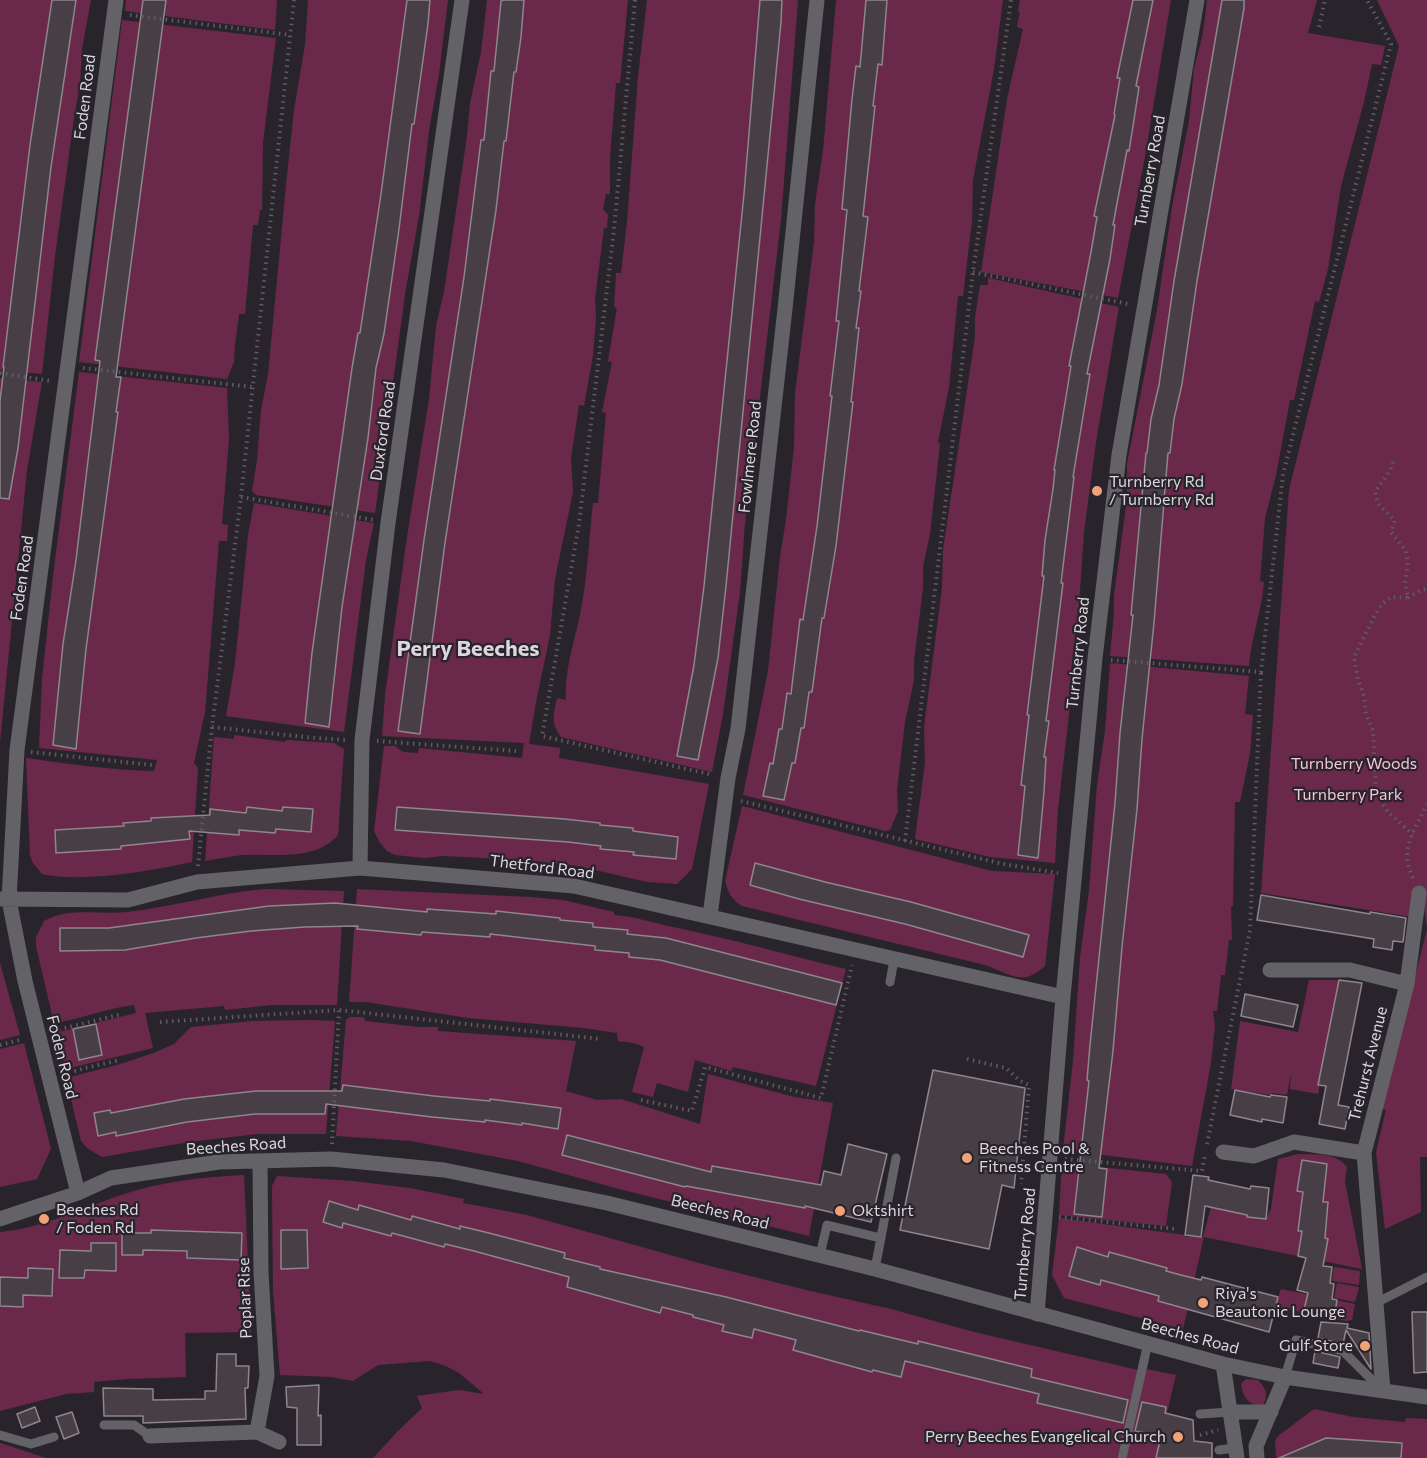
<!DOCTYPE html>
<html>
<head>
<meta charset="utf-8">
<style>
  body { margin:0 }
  canvas { display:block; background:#29242c }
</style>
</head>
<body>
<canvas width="1427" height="1458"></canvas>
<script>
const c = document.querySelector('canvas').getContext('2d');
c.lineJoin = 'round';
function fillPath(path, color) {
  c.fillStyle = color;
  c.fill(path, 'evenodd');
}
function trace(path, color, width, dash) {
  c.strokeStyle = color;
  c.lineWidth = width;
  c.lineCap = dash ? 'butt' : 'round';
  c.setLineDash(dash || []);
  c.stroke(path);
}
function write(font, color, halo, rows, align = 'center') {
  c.font = font + ' Commissioner,sans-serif';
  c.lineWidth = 4.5;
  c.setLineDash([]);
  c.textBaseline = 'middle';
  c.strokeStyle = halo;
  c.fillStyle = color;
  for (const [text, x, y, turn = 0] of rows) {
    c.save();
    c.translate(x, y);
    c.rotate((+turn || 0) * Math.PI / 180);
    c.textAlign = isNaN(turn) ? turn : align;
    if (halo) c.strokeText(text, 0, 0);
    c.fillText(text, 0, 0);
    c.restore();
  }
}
fillPath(new Path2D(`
  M0,0H91L82,49L80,84L74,118L55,256L42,374L0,370Z
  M126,0H277L275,30L125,11Z
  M308,0H448L439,74L429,131L419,216L406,288L375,513L256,495L252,491L257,460L261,410L268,375L286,185L294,110L305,45Z
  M487,0H628L620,83H616L610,157V194H606L603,209L608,215L607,228H604L595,299L596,318L593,355L584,406L579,405L571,458L573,492L555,579L550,635L536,702L529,744L560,748L559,758L709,784L692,869L677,884L647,882L578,866L526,860L442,856L425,858L395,855L387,851L380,843L374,831L384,746H395L403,752L418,753L419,748L522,758L524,743L382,736L385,695L407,537L429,399L436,326L444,292L467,136L470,103L481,52Z
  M647,0H798L781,220L745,523L740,592L723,714L712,772L561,737C550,722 554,715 557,698L566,700C564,668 577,635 582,604C588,571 589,537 593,503H598L606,413L602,412L612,362L608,361L617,308L614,307L616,273H621L627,222L638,77Z
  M836,0H1003L994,69L973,180L972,221L963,296H958L949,387L938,442L940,444L930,534L923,567V588L914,661V680L905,722L897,790L898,811L890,830L885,831L743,795L768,671L780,557L786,520L794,447L795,393L814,242L815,204L823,151Z
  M1020,0H1171L1145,156L1118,298L981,272L1007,99L1023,29L1017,27L1020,12H1018Z
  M1207,0H1317L1308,33L1385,46L1381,65L1372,64L1364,102L1341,186L1328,269L1319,302L1315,301L1294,400H1290L1276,475L1265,518L1260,581L1264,582C1262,611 1251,637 1249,666L1110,656L1114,613V595L1127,499V464L1157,310L1172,207L1189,121L1194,69L1203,33Z
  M1377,0H1427V928L1422,893L1412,917L1261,893L1289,490L1399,46Z
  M122,20L276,38L263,143L262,210H260L258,225H253L245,314H239L235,345L234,362L227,379L79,362Z
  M988,278L1119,307L1096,442L1084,532L1079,604L1071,670L1070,706L1058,809L1055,863L990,857L915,839L925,763L924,727L942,588L943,550L975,337V317L980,285H988Z
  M79,372L227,388L229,439L222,524L228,525L227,541H219L205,712L194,763L198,768L192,862C149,871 85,883 42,874L33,863L30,855L26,758C69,764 111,770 154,771L157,760L39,748L42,679L53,576Z
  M0,378L42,382L27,470L0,742Z
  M254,503L374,523L366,560L344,732L226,716L235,663L248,535Z
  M1110,663L1249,676L1245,714L1253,715L1250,753L1240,802H1235L1233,906L1231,907L1232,940H1229L1225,975H1221L1217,1011H1213L1215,1026L1211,1063L1192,1166L1063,1150L1073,1061L1080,958L1089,890L1097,785L1105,731Z
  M234,735L285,742L286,740L334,743L344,749L338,835C314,862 276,853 243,855C231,856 218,859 205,861L214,737L234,739Z
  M742,806L992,871L1055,874L1045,966C1022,987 1011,974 985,965L742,906C732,900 728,893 725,881Z
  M265,889L344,891L337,1005H272L225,1010L224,1006L145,1013L153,1048L66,1069L55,1033L136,1013L134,1005C107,1008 82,1019 54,1023L36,946V937L44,921C69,907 99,915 127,912C173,907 218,893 265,889Z
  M357,889L529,897L563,900L614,912V915C634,916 653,923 673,927C731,939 788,955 846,969L816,1086L733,1067L731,1071L695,1060L688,1092L657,1083L653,1097L632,1092L644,1047L634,1043L618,1041L617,1033L584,1028L468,1018L366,1002H349Z
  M1427,929V1157H1420L1421,1212L1385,1229L1376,1152L1386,1110L1382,1109Z
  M0,963L20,1035L0,1040Z
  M1309,980H1339L1318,1094L1290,1089L1291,1073L1287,1095L1272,1093L1271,1095L1231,1089L1240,1021L1298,1032Z
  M350,1017H364L365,1021L419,1027H438V1031L576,1041L566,1091L597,1100L621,1099L700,1124L708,1074L794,1097L833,1103L809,1236L619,1189L518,1161L411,1141L336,1136L346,1020Z
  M311,1020L335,1021L326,1134H257L189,1142L102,1157L87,1148L81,1141L66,1078L121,1064L156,1052L174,1044L191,1027L253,1021Z
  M24,1043L51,1149L37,1179L0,1187V1049Z
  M1298,1154C1314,1155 1336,1152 1347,1167L1345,1182L1362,1269L1204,1237L1183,1329L1064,1298L1052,1275L1059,1218L1185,1235V1237H1203L1211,1207L1266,1219L1271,1209L1278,1159Z
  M1062,1163L1166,1174L1172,1182L1166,1226L1059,1215Z
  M244,1175L251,1332L185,1333L186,1377L126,1379L94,1382V1392L66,1394L0,1411V1232C42,1228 78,1210 118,1196C159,1182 201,1177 244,1175Z
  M277,1176L353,1181L410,1188L464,1199L463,1203L527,1215L706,1265L806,1290L891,1309L974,1332L1138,1370L1117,1458H373L397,1432L422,1408L417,1396L459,1390L484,1394L459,1373L446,1366L430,1361L378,1365L353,1381L331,1377L280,1375L273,1291L272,1186Z
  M1334,1267L1360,1271L1359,1285L1332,1281Z
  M1337,1283L1359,1287L1355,1302L1334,1298Z
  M1281,1289L1355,1304L1352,1320L1346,1321L1275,1307Z
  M1146,1369L1176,1375L1156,1458H1126Z
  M1246,1379L1258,1380C1266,1389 1268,1393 1264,1404L1258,1406C1246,1402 1243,1396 1241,1384Z
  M1314,1409L1353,1417L1405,1422L1406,1418L1427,1419V1458H1276L1275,1441L1278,1436Z
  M0,1443L46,1458H0Z`), '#6a294a');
const building = new Path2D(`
  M52,0H76L51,167L18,448L9,499L0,498V401L4,367H3L30,145Z
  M143,0H166L116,377H121L116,412H118L86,649L76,749L53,745L63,644L76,560L100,361L95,360Z
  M407,0H430L428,24L414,124H412L399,229L384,334L376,368L368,438L342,607L329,727L305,723L312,653L352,368L358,333H360L381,194Z
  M503,0H524L521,37L516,72H514L506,141H504L496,210L445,543L420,734L398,731L424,540L464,277L481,140H484L491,71H494L501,1Z
  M760,0H782L781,22L726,586L718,658L698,760L677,756L694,665L704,586L744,194Z
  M866,0H887L882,65L878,64L873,106H875L863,216L868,217L859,291H861L856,328H859L851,402H853L836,546L824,618H822L812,692H809L804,728H801L795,763H792L784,800L763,796L770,763L773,764L779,729H782L787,693L791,694L800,619L803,620L817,526L832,396H830L839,321H836L847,210L842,209L852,99L856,66L860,67Z
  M1133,0H1153L1136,86L1139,87L1134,120L1129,151L1127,150L1113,225H1115L1110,259L1087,374H1090L1073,477H1074L1061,583H1063L1046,721H1049L1044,757H1046L1044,792L1038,858L1018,855L1025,786L1021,785L1029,715H1027L1044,576H1042L1045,540L1053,489L1055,470H1054L1071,366H1069L1091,252L1097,217L1094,216L1115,115L1114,114L1120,78H1117Z
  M1222,0H1244V8L1197,281L1182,384L1174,419L1170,453H1168L1154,623L1142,739L1137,809L1122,947L1113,1051L1099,1168L1107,1169L1102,1217L1074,1214L1089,1081L1087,1080L1090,1045L1115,803L1120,733L1133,615H1131L1146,453H1147L1151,419L1159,385L1174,281Z
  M247,807L282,811L283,807L313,809L311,832L276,829L275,833L239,830V835L189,831L190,839L121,846V849L56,853L55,830L124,826L123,823L151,821V818L210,815V809L246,813Z
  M397,807L565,819L600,823V825L633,828V831L678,837L676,859L633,855L634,852L600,849L601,846L568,842L395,830Z
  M755,863L825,882L911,902L1029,935L1023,957L905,924L799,899L750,885Z
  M1261,895L1370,914V912L1406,918L1403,942L1393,941L1392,950L1373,947L1374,939L1257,920Z
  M335,903L427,912V909L496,914V911L560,918V920L593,923V927L628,930L627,934L666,938L842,983L836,1005L660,960L629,957V953L595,950V946L490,934V937L422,932L421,935L357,929L358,926L305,927L251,931L196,938L125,950L60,951V928H109L269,906Z
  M1339,980L1362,983L1338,1105L1349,1107L1345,1129L1319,1124L1326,1086L1318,1085Z
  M1245,994L1298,1005L1293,1027L1241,1016Z
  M96,1024L102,1055L79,1060L73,1029Z
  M933,1070L1025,1088L1014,1188L1002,1185L989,1249L900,1230Z
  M343,1085L434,1096L490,1101V1099L561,1108L558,1129L522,1123V1125L485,1120V1122L432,1117L326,1104L325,1114H255L187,1122L116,1136V1132L98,1136L94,1113L110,1110L111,1113L184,1099L256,1091H342Z
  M1235,1090L1270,1097L1271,1095L1287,1097L1283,1123L1262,1119V1122L1230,1115Z
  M567,1135L711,1172L712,1166L821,1185L824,1171L841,1175L848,1144L887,1154L871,1222L805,1206V1208L686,1186L685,1187L562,1155Z
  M1302,1160L1327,1164L1323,1202H1328L1325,1238L1328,1239L1323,1266L1332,1267L1330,1283L1334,1284L1332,1299L1337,1300L1334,1319L1304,1310L1308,1293L1297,1290L1306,1258L1298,1256L1302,1231H1298L1303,1192L1297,1191Z
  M1193,1175L1209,1177L1208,1180L1250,1189L1251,1186L1269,1188L1266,1219L1247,1217V1215L1205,1206L1201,1237L1185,1235Z
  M329,1201L358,1210L359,1205L411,1220L412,1216L460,1229V1226L489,1233L565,1253L564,1258L600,1267V1269L726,1297L859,1331L860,1330L918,1344V1341L1032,1369L1031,1377L1128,1400L1123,1423L1037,1403L1039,1394L905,1361L901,1377L873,1370L872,1372L793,1350L796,1340L754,1329L752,1338L722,1331L724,1325L693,1317V1315L662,1307L660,1313L567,1287L569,1277L474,1251L445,1244L444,1247L392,1233L391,1236L343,1223L342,1228L323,1222Z
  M151,1230L242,1233L241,1260L187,1258V1251L143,1250V1255H122V1233H151Z
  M281,1230H307L308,1268L281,1269Z
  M91,1243H116V1271L85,1270L84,1278H59L60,1250L91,1251Z
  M1077,1247L1108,1257L1109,1252L1167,1268L1166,1271L1181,1275L1201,1280L1202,1277L1278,1297L1269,1332L1158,1301L1159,1296L1101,1280L1100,1285L1069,1276Z
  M28,1268L53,1269L52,1296L23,1295V1307L0,1306V1277L28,1278Z
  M1412,1312H1427V1372L1414,1373Z
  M1321,1322L1348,1324L1347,1328L1369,1333L1371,1369L1346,1330L1343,1344L1318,1338Z
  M1315,1351L1340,1357L1338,1368L1313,1363Z
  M217,1354H236V1366H249L248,1388H245L246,1419L143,1423V1416H104L103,1388L153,1389V1400L205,1399V1391H216Z
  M319,1385L318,1416L321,1415V1445H297V1408L287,1407L286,1387Z
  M1142,1402L1166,1407L1165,1413L1193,1420L1194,1441L1212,1443V1458H1156L1161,1436L1135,1431Z
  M35,1407L40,1421L22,1428L17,1414Z
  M72,1412L79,1433L64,1439L56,1417Z
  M1326,1438L1402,1443L1401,1458H1279Z`);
fillPath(building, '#483f46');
trace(building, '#8f858d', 1.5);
trace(new Path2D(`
  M635,0L614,230L579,524L542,736L713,775
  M130,15L290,35
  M1319,27L1325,0
  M973,272L1128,304
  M83,368L252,387
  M0,373L51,381
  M1393,462C1391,473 1381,482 1375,492L1378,504L1395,521L1391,532L1406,551L1408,563L1405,583L1408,598L1391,597L1382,604L1375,615L1354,657L1358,680L1364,696L1366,714L1373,731L1376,788L1382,804L1388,812L1413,835
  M241,497L374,520
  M1408,598L1421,590L1427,589
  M1111,660L1261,672L1283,475L1391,44L1367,0
  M212,727L315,738L346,740
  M377,741L516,751
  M31,752L152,765
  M741,801L1003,864L1058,873
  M905,841L973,272L1011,0
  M198,866L212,727L241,497L294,0
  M1413,878C1399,848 1414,832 1427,804
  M160,1022L339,1010L601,1039
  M53,1031L122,1014
  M0,1045L23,1039
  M967,1059L1006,1068L1020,1081L1029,1085L1021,1184
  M63,1075L85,1068L120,1060
  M641,1100L692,1111L705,1067L821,1098L852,965
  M332,1144L339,1010
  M1207,1144L1250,930L1261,672
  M1065,1159L1202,1171L1205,1154
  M1059,1217L1175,1229
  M1200,1435L1218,1430`), '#605b63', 4, [1.5, 4.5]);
trace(new Path2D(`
  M890,982L894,960
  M820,1255L827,1225L881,1238
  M875,1269L896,1158
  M1376,1303L1427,1277
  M1285,1377L1296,1340L1343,1351L1382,1390
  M1200,1414L1230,1412
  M104,1425H134L150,1436
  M0,1435L31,1444L54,1437
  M1219,1450L1236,1448
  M1122,1458L1148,1343`), '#626267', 9);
trace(new Path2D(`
  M360,868L362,740L388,523L462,0
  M0,899L128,900L197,882L360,868L574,886L1063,997
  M710,916L728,778L738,729L785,309L817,0
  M1270,970H1350L1407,984
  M1223,1152L1254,1156L1294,1142L1364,1153
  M78,1193L25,981L9,900L17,750L116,0
  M0,1219L78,1193L111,1178L219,1162L331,1159L444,1170L607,1203L875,1269L1223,1364L1285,1377L1427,1397
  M1037,1314L1063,997L1095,658L1119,455L1197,0
  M1223,1364L1237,1458
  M1383,1391L1364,1153L1407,984L1419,893
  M1230,1412H1271
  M257,1432L267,1376L261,1272L260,1161
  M150,1436L257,1432L279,1442
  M1257,1458L1256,1446L1285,1377`), '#626267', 15);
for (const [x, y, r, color] of [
  [1097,491,6,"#f0a378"],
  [967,1158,6,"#f0a378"],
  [840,1211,6,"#f0a378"],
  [44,1219,6,"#f0a378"],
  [1203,1303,6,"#f0a378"],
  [1365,1346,6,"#f0a378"],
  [1178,1437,6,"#f0a378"]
]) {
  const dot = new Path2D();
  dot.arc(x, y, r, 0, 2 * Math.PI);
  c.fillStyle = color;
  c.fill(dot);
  trace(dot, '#29242c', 2);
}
write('16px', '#dbd7dd', '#29242c', [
  ["Foden Road",85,97,-83],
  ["Turnberry Road",1150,171,-80],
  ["Duxford Road",383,431,-82],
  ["Fowlmere Road",750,457,-84],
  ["Foden Road",22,578,-82],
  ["Turnberry Road",1078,653,-84],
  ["Thetford Road",542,867,7],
  ["Foden Road",62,1057,76],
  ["Trehurst Avenue",1368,1064,-76],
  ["Beeches Road",236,1146,-4],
  ["Beeches Road",720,1212,14],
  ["Turnberry Road",1025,1244,-85],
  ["Poplar Rise",245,1298,-92],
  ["Beeches Road",1190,1336,15]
]);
write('16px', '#dbd7dd', '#29242c', [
  ["Turnberry Rd",1109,482],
  ["/ Turnberry Rd",1109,500],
  ["Beeches Pool &",979,1149],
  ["Fitness Centre",979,1167],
  ["Beeches Rd",56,1210],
  ["/ Foden Rd",56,1228],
  ["Oktshirt",852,1211],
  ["Riya's",1215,1294],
  ["Beautonic Lounge",1215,1312],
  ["Gulf Store",1353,1346,"right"],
  ["Perry Beeches Evangelical Church",1166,1437,"right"]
], 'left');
write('16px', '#f5c2d8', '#29242c', [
  ["Turnberry Woods",1354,764],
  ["Turnberry Park",1348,795]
]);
write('bold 22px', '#dbd7dd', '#29242c', [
  ["Perry Beeches",468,649]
]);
</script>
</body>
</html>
